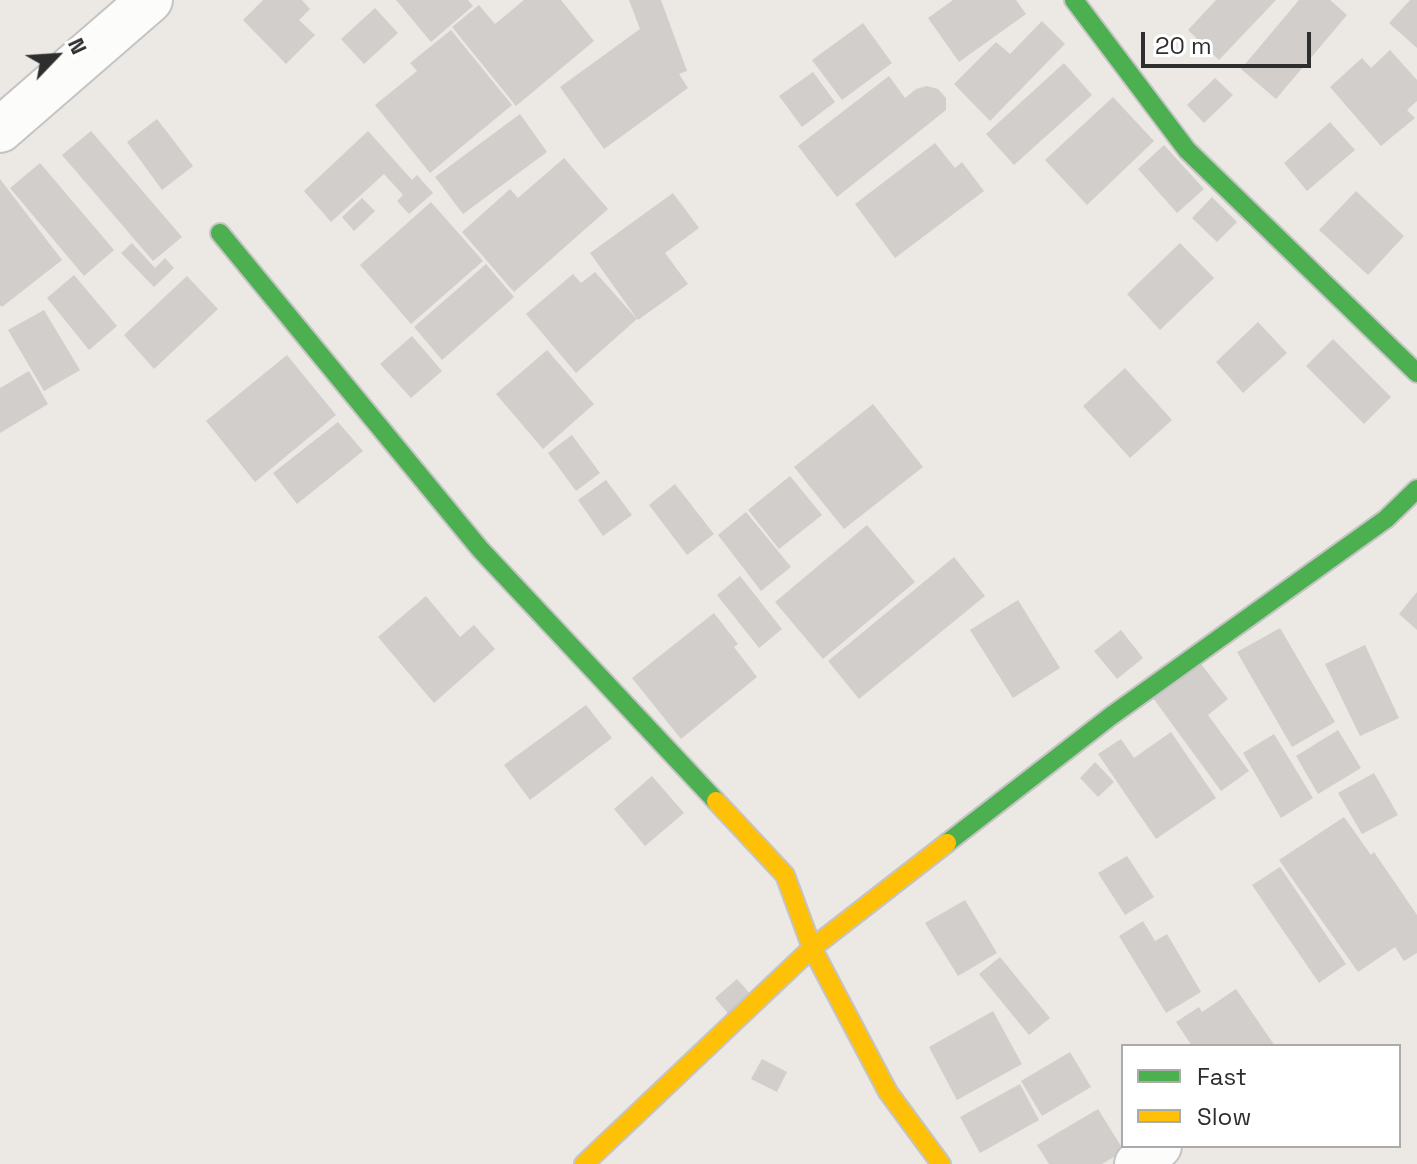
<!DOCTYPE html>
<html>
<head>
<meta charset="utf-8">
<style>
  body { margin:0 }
  #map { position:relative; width:1417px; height:1164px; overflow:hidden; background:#ece8e4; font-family:"Space Grotesk",sans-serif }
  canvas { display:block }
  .legend { position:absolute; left:1121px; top:1044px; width:280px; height:104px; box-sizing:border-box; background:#fff; border:2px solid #ababab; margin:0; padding:10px 14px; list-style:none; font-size:24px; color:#2e2e2e }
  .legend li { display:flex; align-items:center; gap:16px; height:40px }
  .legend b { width:40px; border:2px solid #ababab }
  .north { position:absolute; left:16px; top:16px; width:80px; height:80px; -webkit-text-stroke:6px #fff; paint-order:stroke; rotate:65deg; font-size:22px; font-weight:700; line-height:32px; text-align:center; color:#2e2e2e }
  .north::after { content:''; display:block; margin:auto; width:28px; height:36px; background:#2e2e2e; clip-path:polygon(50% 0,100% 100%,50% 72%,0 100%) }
  .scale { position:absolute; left:1141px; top:32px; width:170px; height:36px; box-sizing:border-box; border:4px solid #2e2e2e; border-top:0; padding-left:10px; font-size:24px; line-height:28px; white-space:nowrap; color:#2e2e2e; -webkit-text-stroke:6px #fff; paint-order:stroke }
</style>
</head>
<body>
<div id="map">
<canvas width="1417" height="1164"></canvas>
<ul class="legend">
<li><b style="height:10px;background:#4caf50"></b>Fast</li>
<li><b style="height:10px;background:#ffc107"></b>Slow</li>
</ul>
<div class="north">N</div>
<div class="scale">20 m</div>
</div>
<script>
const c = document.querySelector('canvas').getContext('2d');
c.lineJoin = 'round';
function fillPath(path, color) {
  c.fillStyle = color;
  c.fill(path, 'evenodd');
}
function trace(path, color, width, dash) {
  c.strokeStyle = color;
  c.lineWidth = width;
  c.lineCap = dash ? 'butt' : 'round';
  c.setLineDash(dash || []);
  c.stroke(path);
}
fillPath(new Path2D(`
  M263,0H302L310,9L299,20L315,35L286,64L243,20Z
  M396,0H468L473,6L431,42Z
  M524,0H561L594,41L516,106L452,27L479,5L495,24Z
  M629,0H661L687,71L679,74L688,88L604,149L560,87L640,29Z
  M953,0H1016L1026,14L959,62L928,18Z
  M1216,0H1276L1219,60L1188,30Z
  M1299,0H1330L1347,15L1276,99L1241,69Z
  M1410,0H1417V48L1389,23Z
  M375,8L398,33L364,64L341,39Z
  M1042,21L1065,44L990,121L954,84L996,42L1010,54Z
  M863,23L892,63L842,100L812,60Z
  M451,30L512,105L430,173L375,105L417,71L410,63Z
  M1390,50L1417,80V101L1407,110L1415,118L1381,146L1330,87L1362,58L1371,68Z
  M1064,63L1092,95L1014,165L986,134Z
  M813,72L835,102L802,127L779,96Z
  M889,76L905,98L916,89L927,86L938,89L946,98V110L837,197L798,146Z
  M1215,78L1233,95L1204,123L1187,105Z
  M1113,97L1154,141L1087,205L1045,160Z
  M520,114L547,152L463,214L435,177Z
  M157,119L193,166L162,190L127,142Z
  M1330,122L1355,150L1307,191L1284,163Z
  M91,131L182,237L153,261L62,155Z
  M368,131L412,180L417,175L433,193L409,214L397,201L403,195L384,174L331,222L304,191Z
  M935,143L955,168L962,162L984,191L895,258L855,204Z
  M1164,145L1204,189L1177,213L1138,169Z
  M564,158L608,209L514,292L462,232L510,189L518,198Z
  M40,163L114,250L84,276L10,188Z
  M0,179L62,260L2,307L0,305Z
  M1356,191L1404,236L1368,275L1319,230Z
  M673,193L699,228L665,253L688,284L638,320L590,253Z
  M1212,197L1237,222L1217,242L1192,218Z
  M362,198L375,211L354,231L342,217Z
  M431,202L483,261L411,324L360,265Z
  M132,243L155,268L165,258L174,268L154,287L121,253Z
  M1180,243L1214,278L1160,330L1127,294Z
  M486,264L514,297L442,360L414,327Z
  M595,272L637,319L576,373L526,314L573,274L581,283Z
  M74,275L117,326L89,350L47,298Z
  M187,276L218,309L154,369L124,335Z
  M44,310L80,370L44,391L8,330Z
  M1258,322L1287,353L1243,393L1216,362Z
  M412,336L442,371L411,398L380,364Z
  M1333,339L1391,397L1364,424L1306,366Z
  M547,350L594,404L543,449L496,394Z
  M287,355L336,415L255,482L206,421Z
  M1125,368L1172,420L1130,458L1083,406Z
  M29,371L48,404L0,433V388Z
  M873,404L923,467L844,529L794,467Z
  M338,422L363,451L297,504L273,473Z
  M572,435L600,473L576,491L548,453Z
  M790,476L822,515L779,549L748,510Z
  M606,480L632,515L603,536L578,500Z
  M675,484L714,534L687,555L649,505Z
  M746,512L791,567L761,591L718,535Z
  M867,525L915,582L823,659L775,602Z
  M954,557L985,596L859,699L828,661Z
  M740,576L782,629L759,648L717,595Z
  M1417,592V630L1399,614Z
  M426,596L460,637L474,625L495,649L434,703L378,637Z
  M1018,600L1060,668L1013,698L970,630Z
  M714,613L738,644L734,647L757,677L681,739L632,678Z
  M1280,628L1335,722L1292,747L1237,652Z
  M1121,630L1143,658L1117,679L1094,651Z
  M1365,645L1399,718L1360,736L1325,664Z
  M1201,664L1228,699L1208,715L1249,771L1221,791L1153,698Z
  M586,705L612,738L530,800L504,765Z
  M1338,730L1361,768L1318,794L1296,756Z
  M1171,732L1216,798L1156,839L1098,754L1121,739L1134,758Z
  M1274,734L1313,798L1281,818L1243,753Z
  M1095,762L1114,782L1098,797L1080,778Z
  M1374,773L1398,815L1362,834L1338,793Z
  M652,776L684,813L645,846L614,809Z
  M1344,817L1371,855L1374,852L1417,915V953L1404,961L1395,947L1358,972L1279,860Z
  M1127,856L1154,897L1125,915L1098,873Z
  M1280,867L1346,964L1319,983L1252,885Z
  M965,900L997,953L958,976L925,923Z
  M1143,921L1155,941L1167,934L1201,992L1166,1013L1119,936Z
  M1000,957L1050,1018L1029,1035L979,974Z
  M737,979L753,997L731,1017L715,998Z
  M1236,989L1275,1046H1192L1176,1022L1199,1007L1202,1012Z
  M993,1011L1022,1064L957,1100L929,1047Z
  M1070,1052L1091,1087L1042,1116L1021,1081Z
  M762,1059L787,1072L777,1092L751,1079Z
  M1020,1084L1039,1120L980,1153L960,1117Z
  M1098,1109L1124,1151L1102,1164H1049L1037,1145Z`), '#d1cecb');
const street = new Path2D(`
  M0,130L150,0
  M1137,1164L1159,1146`);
const fast = new Path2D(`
  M1074,0L1187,150L1417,373
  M220,233L480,549L716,801
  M947,843L1111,716L1386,519L1417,489`);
const slow = new Path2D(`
  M716,801L785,875L812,948L888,1092L941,1164
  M584,1164L812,948L947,843`);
trace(street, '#c5c4c5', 48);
trace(fast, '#c5c4c5', 22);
trace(slow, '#c5c4c5', 22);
trace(street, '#fcfcfb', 44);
trace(fast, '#4caf50', 18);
trace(slow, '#ffc107', 18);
</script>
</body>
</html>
